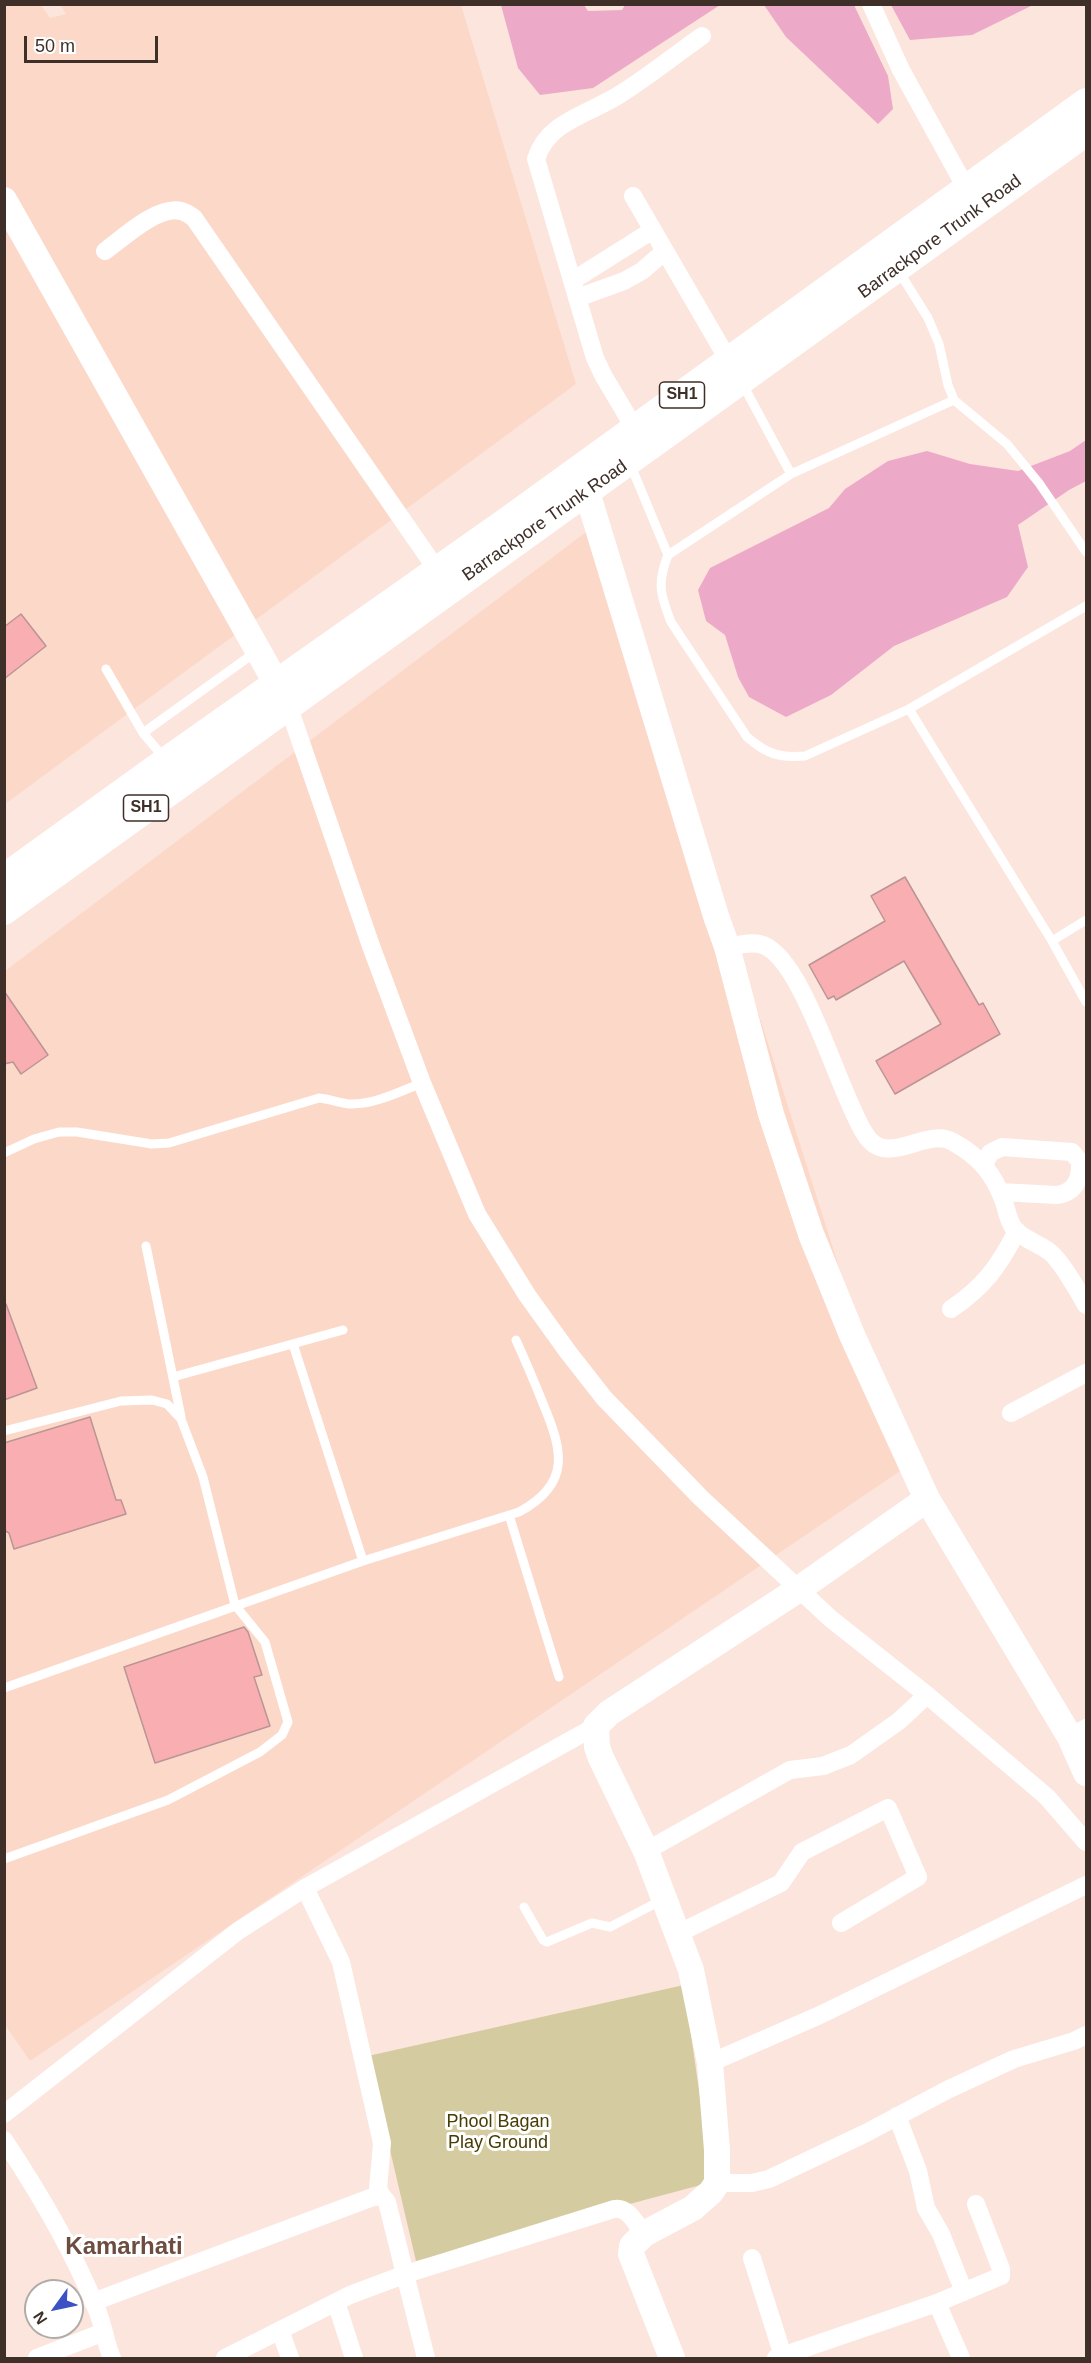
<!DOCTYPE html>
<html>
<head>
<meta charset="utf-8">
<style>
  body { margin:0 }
  #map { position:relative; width:1091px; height:2363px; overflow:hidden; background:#fce5dc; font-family:Arial,sans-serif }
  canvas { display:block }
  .frame { position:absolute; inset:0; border:6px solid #3e2f29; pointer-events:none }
  .north { position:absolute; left:24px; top:2279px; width:60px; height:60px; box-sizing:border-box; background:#fff; border:2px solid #b2aca9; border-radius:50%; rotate:237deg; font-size:16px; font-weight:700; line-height:24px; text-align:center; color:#3e2f29 }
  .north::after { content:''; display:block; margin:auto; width:21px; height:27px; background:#3c51c4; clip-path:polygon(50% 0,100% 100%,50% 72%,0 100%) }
  .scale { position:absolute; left:24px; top:36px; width:134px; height:27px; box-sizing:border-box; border:3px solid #3e2f29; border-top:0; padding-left:8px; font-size:18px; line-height:21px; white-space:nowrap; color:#3e2f29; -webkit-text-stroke:4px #fff; paint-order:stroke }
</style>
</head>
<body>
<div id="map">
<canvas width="1091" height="2363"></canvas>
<div class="frame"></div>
<div class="north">N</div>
<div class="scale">50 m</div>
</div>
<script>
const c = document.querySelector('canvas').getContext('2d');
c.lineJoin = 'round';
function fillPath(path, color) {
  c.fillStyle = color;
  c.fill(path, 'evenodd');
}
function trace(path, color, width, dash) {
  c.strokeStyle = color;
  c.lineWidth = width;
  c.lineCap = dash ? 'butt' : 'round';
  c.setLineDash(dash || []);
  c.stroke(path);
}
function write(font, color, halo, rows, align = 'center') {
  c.font = font + ' Arial,sans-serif';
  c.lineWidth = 6;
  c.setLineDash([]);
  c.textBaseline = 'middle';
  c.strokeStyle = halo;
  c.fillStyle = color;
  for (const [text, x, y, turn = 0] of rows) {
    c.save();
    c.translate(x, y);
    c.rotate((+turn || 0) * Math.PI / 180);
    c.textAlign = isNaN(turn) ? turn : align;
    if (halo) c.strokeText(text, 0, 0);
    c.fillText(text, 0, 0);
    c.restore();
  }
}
fillPath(new Path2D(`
  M60,4L461,5L576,384L5,804V5H41L50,18L66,14Z
  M602,520L903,1469L30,2061L5,2025V971Z`), '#fcd8c9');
fillPath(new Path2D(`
  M684,1985L712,2182L416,2261L368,2056Z`), '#d5cba0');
fillPath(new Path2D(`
  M501,5H584L588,11L622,10L625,5H720L593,88L540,95L518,68Z
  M764,5H854L888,76L893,109L878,124L786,37Z
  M891,5H1033L972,35L910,40Z
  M1086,440V481L1069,490L1018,525L1028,567L1007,597L894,646L831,695L786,717L749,697L738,677L725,635L706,621L698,590L710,568L829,508L845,489L888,461L927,451L970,464L1018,471L1070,451Z`), '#edaac8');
const building = new Path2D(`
  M21,614L46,646L4,679V627Z
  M905,877L979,1005L983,1003L1000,1034L895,1094L876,1061L941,1024L904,961L836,1000L834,996L828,999L809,965L885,921L871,896Z
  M4,991L48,1055L21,1074L13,1062L4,1064Z
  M6,1304L37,1388L4,1400V1305Z
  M90,1417L116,1500H121L126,1514L14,1549L9,1533L4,1530V1443Z
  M244,1627L248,1632L262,1675L254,1677L270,1726L155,1763L124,1667Z`);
fillPath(building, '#f9afb1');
trace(building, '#bb9495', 1.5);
trace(new Path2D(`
  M898,270L928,318L939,344L948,385L954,400L1007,444L1039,483L1086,552
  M742,383L791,474L668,555C657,583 660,594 671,622L747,737C767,754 778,758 805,756L909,709L1086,606
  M631,466L668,555
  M791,474L954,400
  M106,669L143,733L165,759
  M909,709L1052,941L1086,920
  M143,733L257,651
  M1052,941L1086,1002
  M4,1153L34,1139L59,1132H77L152,1144L169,1143L319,1098C331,1099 341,1104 352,1104C376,1104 401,1091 422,1083
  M146,1246L181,1417
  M293,1344L363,1561
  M173,1377L343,1330
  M4,1431L121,1401L152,1400L167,1404L181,1419L203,1477L235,1605L265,1642L288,1722L282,1735L260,1752L168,1800L4,1859
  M509,1515L559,1677
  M4,1688L363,1561L519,1512C573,1483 562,1449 542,1401C534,1381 525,1360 516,1340
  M524,1907L543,1940L547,1942L592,1923L610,1927L662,1900`), '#fff', 9);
trace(new Path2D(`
  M871,4L901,70L971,197
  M633,196L733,368
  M105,251C123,238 158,205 181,211C185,212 190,215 194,218L437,570
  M572,281L653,230
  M577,298L624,281L642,271L665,251
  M635,429L603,375L595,358L536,159C548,120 591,114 622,93C649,76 675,55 702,36
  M288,705L371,946L422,1083L477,1214L527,1295L568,1352L604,1398L701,1498L831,1619L927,1695L1047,1797L1086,1842
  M727,947C739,945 752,941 763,945C804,960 839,1094 865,1134C887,1170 925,1126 953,1142C979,1156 994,1174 1004,1202C1007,1211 1009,1224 1016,1231C1025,1239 1038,1244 1047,1250C1059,1257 1079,1292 1086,1305
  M984,1165L990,1153L1002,1147L1072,1152L1080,1162C1081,1179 1075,1193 1057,1195L1000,1192
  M951,1309C984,1287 999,1266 1017,1231
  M1011,1413L1086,1373
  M1070,1737L1086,1728
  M646,1851L790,1770L823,1766L851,1755L899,1721L927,1695
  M305,1888L341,1962L382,2143L378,2189L382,2196
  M679,1933L781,1883L802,1852L888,1808L918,1877L841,1923
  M710,2063L820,2015L1086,1885
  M4,2114L238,1931L305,1888L596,1726
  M897,2116L918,2171L926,2208L941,2234L964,2292
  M4,2140C40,2194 73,2250 97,2310C104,2326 105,2343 112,2358
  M717,2183H752L769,2179L866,2133L947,2090L1014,2059L1074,2041L1086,2035
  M752,2258L783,2356
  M93,2302L373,2197L382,2196L387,2202L426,2358
  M336,2302L354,2358
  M937,2303L961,2358
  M280,2330L290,2358
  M37,2358L104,2332
  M225,2358L350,2295L406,2274L614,2209C628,2206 636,2224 644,2234
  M776,2358L937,2303L1001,2276V2269L976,2204`), '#fff', 18);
trace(new Path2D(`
  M4,200L287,702
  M578,476L587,492L716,916L727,947L771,1114L811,1234L852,1335L927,1499L1070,1737L1086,1773
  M672,2358L631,2254L632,2246L644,2234L693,2208L711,2192L717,2183V2150L710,2063L691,1970L646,1851L601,1758L597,1747L596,1726L609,1713L799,1589L927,1499`), '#fff', 26);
trace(new Path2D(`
  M4,878L166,761L510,519L1086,102
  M4,911L1086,132`), '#fff', 28);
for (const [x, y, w] of [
  [682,395,45],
  [146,808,45]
]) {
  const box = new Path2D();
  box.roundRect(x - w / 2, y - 13, w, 26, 4.5);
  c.fillStyle = '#fff';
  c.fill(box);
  trace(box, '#3e2f29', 1.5);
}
write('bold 16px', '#3e2f29', null, [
  ["SH1",682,395],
  ["SH1",146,808]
]);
write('18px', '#3e2f29', '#fff', [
  ["Barrackpore Trunk Road",940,237,-36],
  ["Barrackpore Trunk Road",545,521,-35]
]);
write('18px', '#463c04', '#fff', [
  ["Phool Bagan",498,2122],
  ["Play Ground",498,2143]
]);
write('bold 24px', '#6c4d40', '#fff', [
  ["Kamarhati",124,2247]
]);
</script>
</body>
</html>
